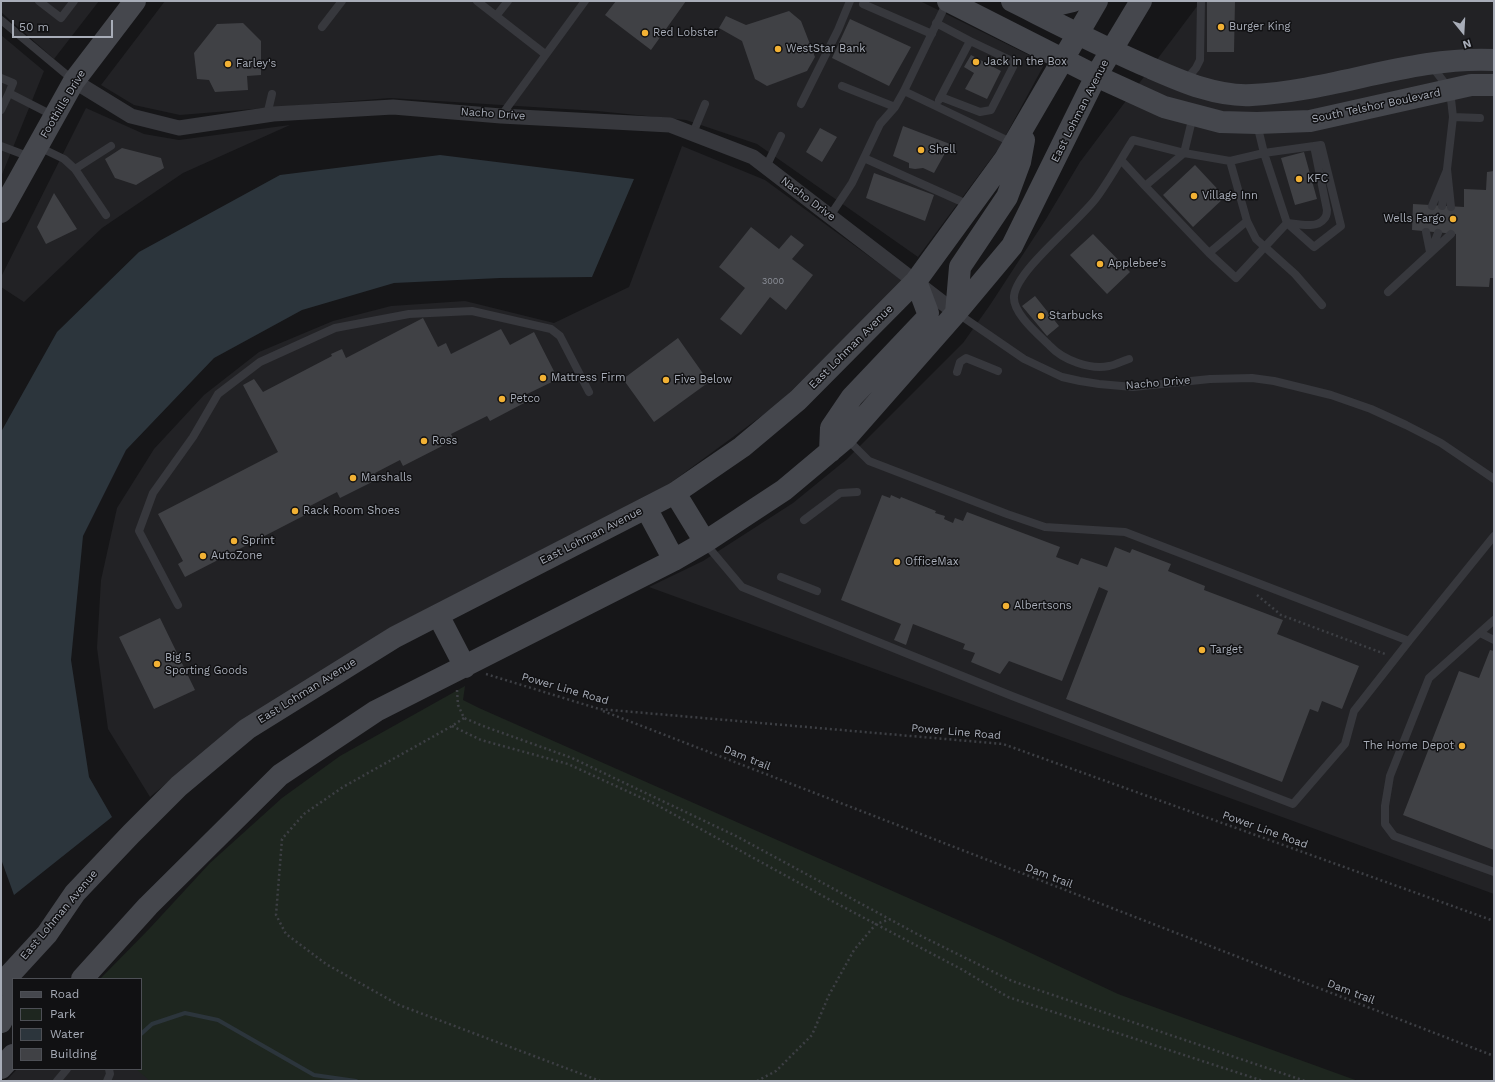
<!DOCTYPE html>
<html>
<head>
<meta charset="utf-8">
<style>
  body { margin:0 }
  #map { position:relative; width:1495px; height:1082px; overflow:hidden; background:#161618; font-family:"Work Sans",sans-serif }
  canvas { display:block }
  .frame { position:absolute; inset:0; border:2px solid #a8adb8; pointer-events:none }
  .legend { position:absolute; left:12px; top:978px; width:130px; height:92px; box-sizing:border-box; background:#111113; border:1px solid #4d4f55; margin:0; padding:5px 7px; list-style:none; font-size:12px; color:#a8adb8 }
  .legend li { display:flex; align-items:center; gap:8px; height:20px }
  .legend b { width:20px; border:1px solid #4d4f55 }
  .north { position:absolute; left:1443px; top:12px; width:40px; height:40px; -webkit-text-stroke:3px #111113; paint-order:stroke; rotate:162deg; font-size:11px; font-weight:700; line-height:16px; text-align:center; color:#a8adb8 }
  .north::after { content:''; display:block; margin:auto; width:14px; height:18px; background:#a8adb8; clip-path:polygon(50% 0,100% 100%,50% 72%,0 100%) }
  .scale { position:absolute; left:12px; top:20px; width:101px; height:18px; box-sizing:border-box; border:2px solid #a8adb8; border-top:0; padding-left:5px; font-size:12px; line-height:14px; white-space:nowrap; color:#a8adb8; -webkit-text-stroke:3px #111113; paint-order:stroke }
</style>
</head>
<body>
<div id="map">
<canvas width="1495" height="1082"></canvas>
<div class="frame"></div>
<ul class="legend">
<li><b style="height:5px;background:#45474d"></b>Road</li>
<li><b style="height:11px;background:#1e261f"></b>Park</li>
<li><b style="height:11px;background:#2c353c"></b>Water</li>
<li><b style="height:11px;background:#404145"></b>Building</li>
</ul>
<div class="north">N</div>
<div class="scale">50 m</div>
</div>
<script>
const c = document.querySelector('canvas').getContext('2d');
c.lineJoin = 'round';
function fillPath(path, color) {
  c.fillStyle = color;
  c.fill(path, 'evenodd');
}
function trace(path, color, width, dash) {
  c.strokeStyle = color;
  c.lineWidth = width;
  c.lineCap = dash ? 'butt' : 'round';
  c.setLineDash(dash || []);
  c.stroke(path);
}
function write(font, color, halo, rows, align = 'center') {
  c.font = font + ' "Work Sans",sans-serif';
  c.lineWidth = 3;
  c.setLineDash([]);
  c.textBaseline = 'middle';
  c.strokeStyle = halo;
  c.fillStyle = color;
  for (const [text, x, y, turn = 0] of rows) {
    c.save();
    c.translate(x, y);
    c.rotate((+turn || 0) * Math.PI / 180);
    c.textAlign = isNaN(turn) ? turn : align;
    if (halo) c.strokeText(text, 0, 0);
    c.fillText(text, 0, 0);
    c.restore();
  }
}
fillPath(new Path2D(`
  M1,1H99L54,59L1,12Z
  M165,1H920L1045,63L999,148L918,257L757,144L686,120L597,111L390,98L180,115L134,105L101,85Z
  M1201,1H1494V894L649,587L703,561L793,503L847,459L963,343L990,305L1046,219L1080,162Z
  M1,35L44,71L1,177Z
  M86,108L144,134L179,140L290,125L183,173L102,228L24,302L1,287V277Z
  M682,146L765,180L903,281L778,404L669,484L391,627L216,742L150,797L108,729L97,648L101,580L117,508L154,449L204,395L259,352L333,321L391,306L465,301L554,323L629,287Z
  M17,1069H141L161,1081H6Z`), '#222225');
fillPath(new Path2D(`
  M465,686L463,700L479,708L1001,939L1118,994L1358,1081H150L136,1069H141V979H100L150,928L210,863L282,798L340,756Z`), '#1e261f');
fillPath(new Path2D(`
  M440,155L634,179L592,277L500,278L394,283L302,310L214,358L126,450L83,536L71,660L89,777L112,817L14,895L1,859V432L57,332L139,252L280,175Z`), '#2c353c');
trace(new Path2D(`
  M141,1034L152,1024L185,1013L218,1020L314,1075L356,1081`), '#2c353c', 4);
fillPath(new Path2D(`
  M616,1H686L651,50L605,15Z
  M1207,1H1235L1234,52H1207Z
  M789,11L801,21L815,57L807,71L767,86L755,79L742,41L719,28L726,16L746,25Z
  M850,19L911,47L889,86L832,58Z
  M243,23L261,41V75L247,76L248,90L215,92L209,80L197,79L194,53L217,24Z
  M971,55L1001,71L987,99L965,89L974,73L964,67Z
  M903,126L950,144L934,173L923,168L915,169L909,168V163L893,156Z
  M820,128L837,137L822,162L806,152Z
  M122,148L161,158L164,168L136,185L115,178L105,159Z
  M1304,152L1317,199L1295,205L1281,158Z
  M1195,165L1225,197L1193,227L1163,195Z
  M1494,171V278H1490L1489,287L1456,286V234L1412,230L1413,204L1464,207V189L1486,190L1487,172Z
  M874,173L934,195L925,221L866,198Z
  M54,193L77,229L46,244L37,227Z
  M751,227L779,249L791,235L804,245L792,259L813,275L786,310L770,297L741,335L720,319L745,288L719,267Z
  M1093,234L1130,272L1107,294L1070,255Z
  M1035,296L1059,326L1047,336L1022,306Z
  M423,318L438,347L446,343L451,354L501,329L510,345L534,332L558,379L523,396L526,402L490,421L487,416L451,434L454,440L403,466L400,460L375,473L378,479L340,498L337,492L306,508L309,513L185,577L178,564L183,561L158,514L278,452L243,385L254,379L263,392L332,356L331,354L342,349L346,358Z
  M678,338L709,382L654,422L623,379Z
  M882,495L890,498L891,495L900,499L901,497L936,511L935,513L945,516L944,519L953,523L955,518L963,521L967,512L1060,547L1056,557L1078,565L1081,558L1107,567L1115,547L1130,553L1132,549L1171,564L1168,571L1205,586L1204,590L1283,620L1277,634L1359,666L1342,709L1322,701L1318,712L1310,709L1282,782L1066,699L1108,591L1099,587L1062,681L1009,661L1000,674L971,662L975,653L963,649L965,644L913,624L906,645L894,640L901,624L841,600Z
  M160,618L195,690L154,709L119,637Z
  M1490,650L1494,651V850L1403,815L1459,671L1479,678Z`), '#404145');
trace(new Path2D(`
  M1257,595L1281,615L1385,654
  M486,674L599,709L1003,744L1494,921
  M457,690L458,705L464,718L483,726L572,758L736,836L917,934L1012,981L1305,1081
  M603,711L1494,1056
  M464,718L452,726L343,787L304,814L282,839L276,915L286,934L326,964L399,1005L600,1081
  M452,726L481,740L568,764L655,804L832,901L961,969L1008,997L1263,1081
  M757,1081L776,1071L812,1035L829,995L854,950L876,924L891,919`), '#3d3f44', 2.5, [2, 3]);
trace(new Path2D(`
  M39,1L61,18L74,1
  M477,1L545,54
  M863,4L932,34
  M496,16L508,1
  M1,20L73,80
  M936,23L970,41L939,100
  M322,27L342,1
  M1431,65L1450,90L1453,117L1480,118
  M1,78L13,83L9,93
  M1185,81L1196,68L1200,60L1201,1
  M842,86L895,107L904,91L947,2
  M904,91L1013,143
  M941,97L980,112L991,110L1013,67L1008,59L970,41
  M801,104L838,30L850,1
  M1,110L9,93L54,116
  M267,115L272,94
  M501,116L585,1
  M693,133L705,104
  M1,146L30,157
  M39,147L64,159L75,169L106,215
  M864,158L969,205
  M1121,160L1145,186L1184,153L1193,116
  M1230,161L1247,221L1256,239L1295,274L1322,305
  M766,167L781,136
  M75,169L111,146
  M1145,186L1209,253L1247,221
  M1432,206L1447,170
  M1442,206L1445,182
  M1451,207L1447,169L1453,117
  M830,216L852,183L880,124L895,107
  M1287,223C1298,224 1317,229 1324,219C1326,217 1327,213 1327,210L1314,146
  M1426,232L1430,252
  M1431,251L1438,233
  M1209,253L1236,278L1287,223L1264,153L1321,145L1341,226L1314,247L1287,223
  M1388,292L1451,234
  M957,313L1024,359L1062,377L1080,381L1099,384L1133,387L1210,379L1252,378L1274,381L1331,395L1371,409L1406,425L1441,443L1494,479
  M1129,359C1122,361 1116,365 1109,366C1090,370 1063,360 1050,346C1039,335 1012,313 1014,296C1017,269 1080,221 1097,197C1110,179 1121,159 1133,140L1184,153L1230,161L1264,153L1257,124
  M957,372L960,362L966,358L998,371
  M847,439L869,461L1007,514L1045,527L1125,532L1409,641L1494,536
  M804,520L840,493L857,492
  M705,543L742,587L1012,696L1293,804L1345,744L1354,711L1409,641
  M781,577L817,591
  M178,605L139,531L153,493L193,437L218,394L260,362L335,328L409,314L472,311L551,329L560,336L589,392
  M1494,620L1429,678L1390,776L1385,806V824L1394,836L1494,872
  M1480,633L1494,640
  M57,1081L67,1069
  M107,1081L110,1074L109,1069`), '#37383d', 8);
trace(new Path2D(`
  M74,81L131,116L179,128L273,114L393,107L501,116L670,125L753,157L956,313`), '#37383d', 15);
trace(new Path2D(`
  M948,1L1096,76L1164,107L1221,122L1257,123L1310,121L1471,85H1494
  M1012,1C1058,24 1104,48 1151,68C1183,82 1217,97 1252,95C1334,91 1412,56 1494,60
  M1025,4L1056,5L1073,1
  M1,212L74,81L135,1
  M956,313L960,267L1007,197L1020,162L1024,140
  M830,452L831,428L852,397L926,319L928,313L916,281
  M675,493L705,542
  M646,508L674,560
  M438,615L465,667
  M82,979L148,906L280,775L376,711L674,560L705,542L784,490L846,438L956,313L1012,246L1096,76L1141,1
  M1,984L47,934L75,893L131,834L179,786L247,729L395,637L675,493L742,447L798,400L916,281L1005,159L1097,1
  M1,1022L13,998
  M1,1068L13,1055`), '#45474d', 22);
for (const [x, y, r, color] of [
  [1221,27,4,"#f2b134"],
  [645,33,4,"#f2b134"],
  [778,49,4,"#f2b134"],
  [976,62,4,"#f2b134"],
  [228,64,4,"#f2b134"],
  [921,150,4,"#f2b134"],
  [1299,179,4,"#f2b134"],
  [1194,196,4,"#f2b134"],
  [1453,219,4,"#f2b134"],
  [1100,264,4,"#f2b134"],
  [1041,316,4,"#f2b134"],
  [543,378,4,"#f2b134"],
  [666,380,4,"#f2b134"],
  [502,399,4,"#f2b134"],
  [424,441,4,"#f2b134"],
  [353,478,4,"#f2b134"],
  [295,511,4,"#f2b134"],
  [234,541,4,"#f2b134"],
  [203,556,4,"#f2b134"],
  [897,562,4,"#f2b134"],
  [1006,606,4,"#f2b134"],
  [1202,650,4,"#f2b134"],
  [157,664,4,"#f2b134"],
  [1462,746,4,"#f2b134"]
]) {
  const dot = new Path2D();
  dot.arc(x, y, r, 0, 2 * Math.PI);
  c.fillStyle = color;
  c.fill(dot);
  trace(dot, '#111113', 1.5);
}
write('9px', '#8e929b', null, [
  ["3000",773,281]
]);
write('11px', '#a8adb8', '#111113', [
  ["Burger King",1229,27],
  ["Red Lobster",653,33],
  ["WestStar Bank",786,49],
  ["Jack in the Box",984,62],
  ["Farley's",236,64],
  ["Shell",929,150],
  ["KFC",1307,179],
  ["Village Inn",1202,196],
  ["Wells Fargo",1445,219,"right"],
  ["Applebee's",1108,264],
  ["Starbucks",1049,316],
  ["Mattress Firm",551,378],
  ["Five Below",674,380],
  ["Petco",510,399],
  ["Ross",432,441],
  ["Marshalls",361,478],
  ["Rack Room Shoes",303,511],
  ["Sprint",242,541],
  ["AutoZone",211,556],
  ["OfficeMax",905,562],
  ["Albertsons",1014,606],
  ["Target",1210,650],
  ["Big 5",165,658],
  ["Sporting Goods",165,671],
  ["The Home Depot",1454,746,"right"]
], 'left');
write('11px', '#a8adb8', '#111113', [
  ["Foothills Drive",63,104,-59],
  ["South Telshor Boulevard",1376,106,-12],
  ["East Lohman Avenue",1080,111,-63],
  ["Nacho Drive",493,114,4],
  ["Nacho Drive",808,199,37],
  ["East Lohman Avenue",851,347,-45],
  ["Nacho Drive",1158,383,-5],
  ["East Lohman Avenue",591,536,-27],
  ["Power Line Road",565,689,16],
  ["East Lohman Avenue",307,691,-32],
  ["Power Line Road",956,732,5],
  ["Dam trail",747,758,22],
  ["Power Line Road",1265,830,20],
  ["Dam trail",1049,876,21],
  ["East Lohman Avenue",59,915,-50],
  ["Dam trail",1351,992,21]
]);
</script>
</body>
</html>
